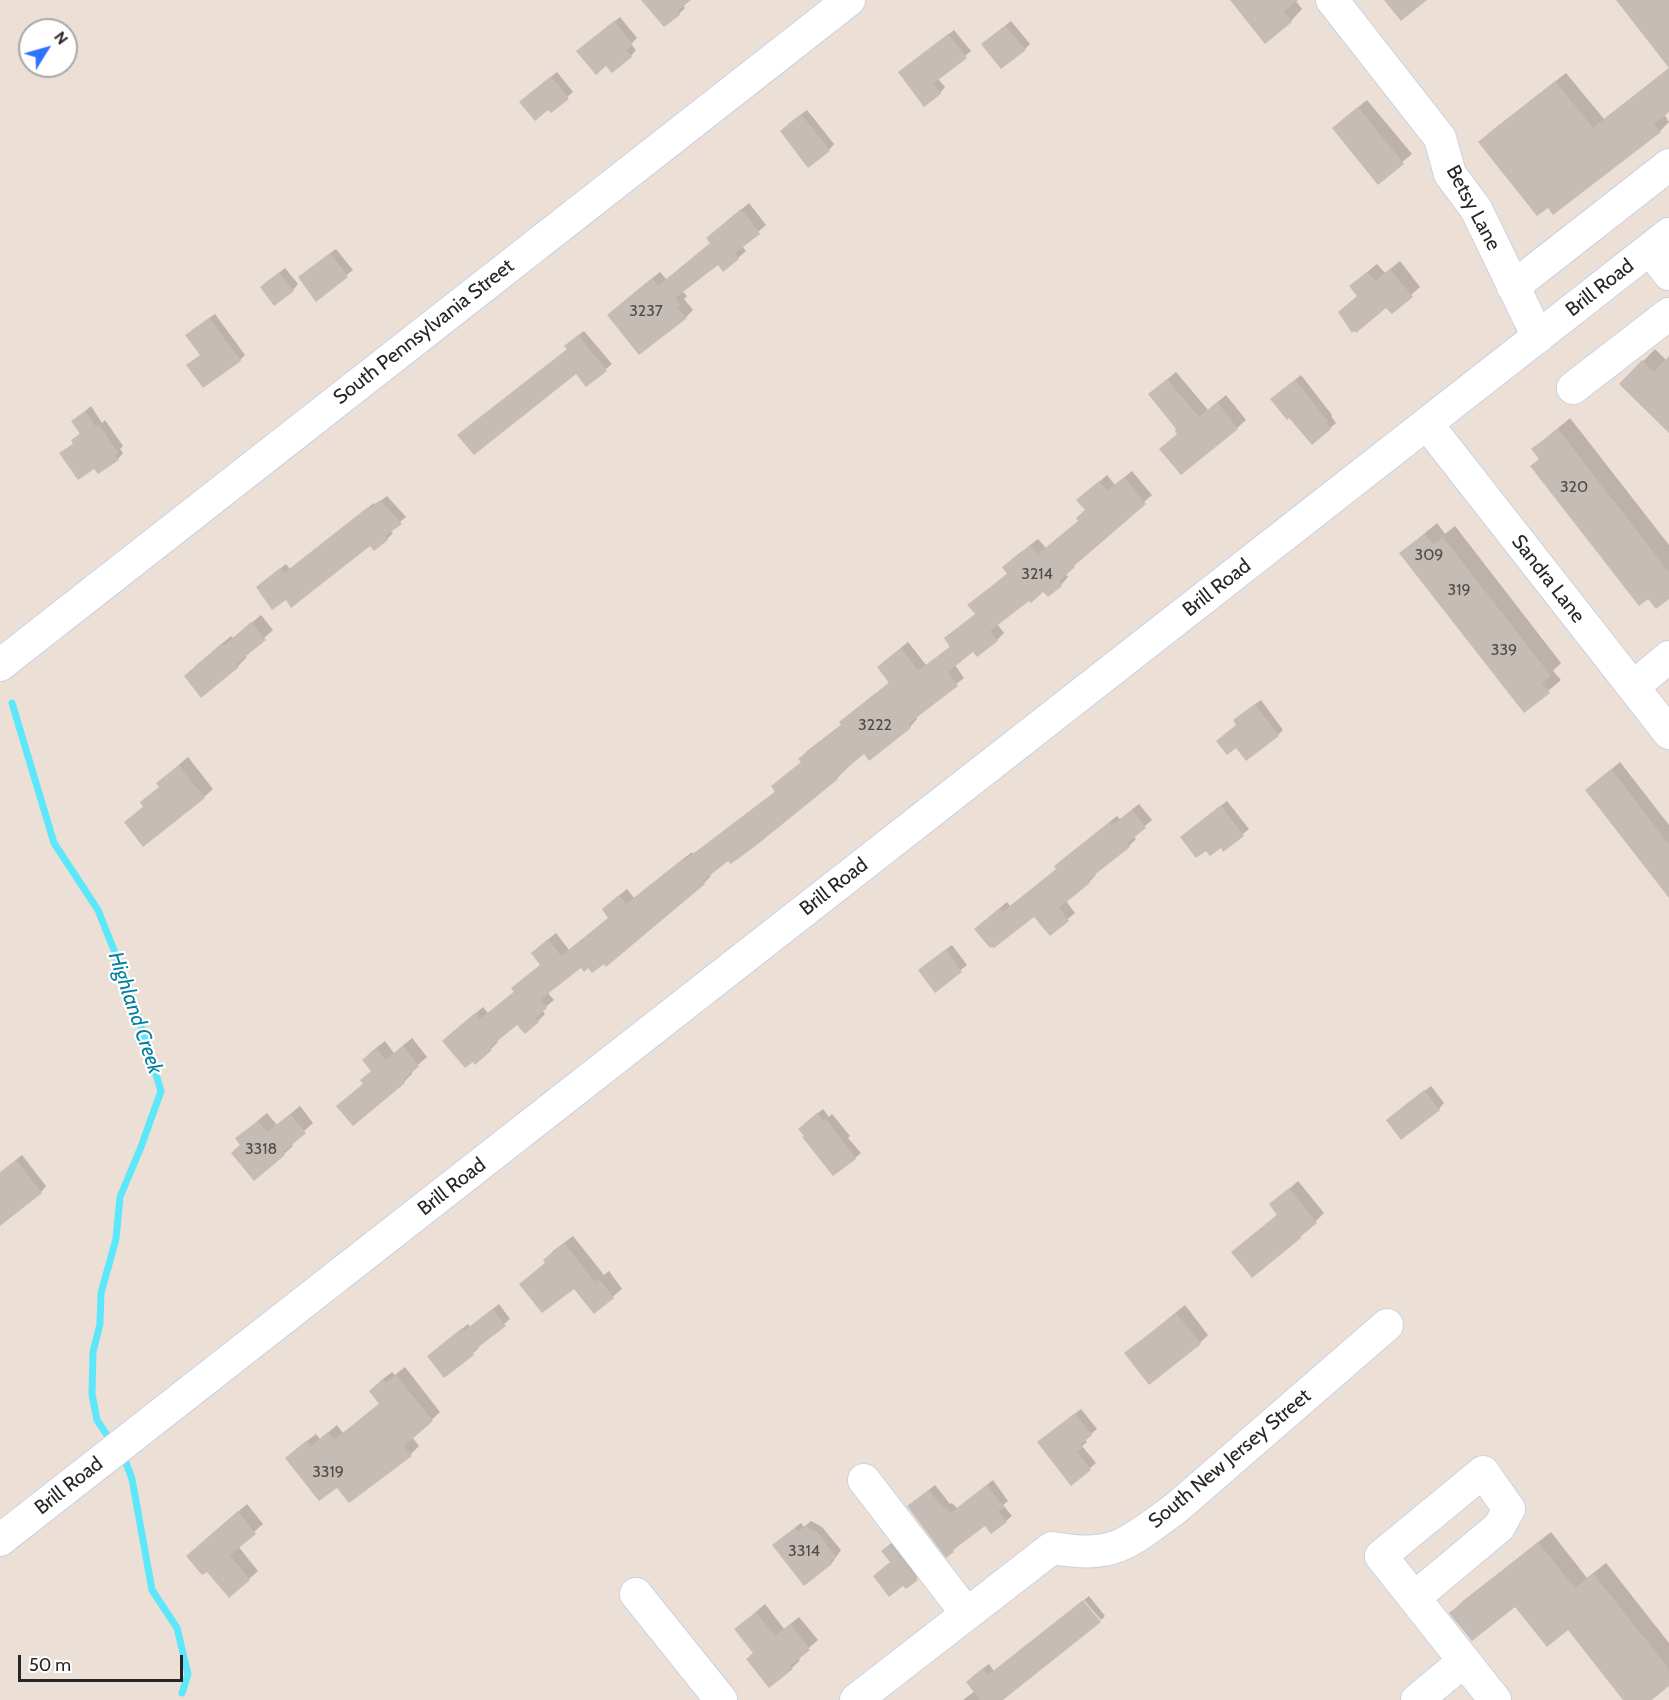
<!DOCTYPE html>
<html>
<head>
<meta charset="utf-8">
<style>
  body { margin:0 }
  #map { position:relative; width:1669px; height:1700px; overflow:hidden; background:#ebdfd6; font-family:Cabin,sans-serif }
  canvas { display:block }
  .north { position:absolute; left:18px; top:18px; width:60px; height:60px; box-sizing:border-box; background:#fff; border:2px solid #a8a8a8; border-radius:50%; rotate:53deg; font-size:16px; font-weight:700; line-height:24px; text-align:center; color:#262626 }
  .north::after { content:''; display:block; margin:auto; width:21px; height:27px; background:#2f74ff; clip-path:polygon(50% 0,100% 100%,50% 72%,0 100%) }
  .scale { position:absolute; left:18px; top:1655px; width:165px; height:27px; box-sizing:border-box; border:3px solid #262626; border-top:0; padding-left:8px; font-size:18px; line-height:21px; white-space:nowrap; color:#262626; -webkit-text-stroke:4px #fff; paint-order:stroke }
</style>
</head>
<body>
<div id="map">
<canvas width="1669" height="1700"></canvas>
<div class="north">N</div>
<div class="scale">50 m</div>
</div>
<script>
const c = document.querySelector('canvas').getContext('2d');
c.lineJoin = 'round';
function fillPath(path, color) {
  c.fillStyle = color;
  c.fill(path, 'evenodd');
}
function trace(path, color, width, dash) {
  c.strokeStyle = color;
  c.lineWidth = width;
  c.lineCap = dash ? 'butt' : 'round';
  c.setLineDash(dash || []);
  c.stroke(path);
}
function write(font, color, halo, rows, align = 'center') {
  c.font = font + ' Cabin,sans-serif';
  c.lineWidth = 4.5;
  c.setLineDash([]);
  c.textBaseline = 'middle';
  c.strokeStyle = halo;
  c.fillStyle = color;
  for (const [text, x, y, turn = 0] of rows) {
    c.save();
    c.translate(x, y);
    c.rotate((+turn || 0) * Math.PI / 180);
    c.textAlign = isNaN(turn) ? turn : align;
    if (halo) c.strokeText(text, 0, 0);
    c.fillText(text, 0, 0);
    c.restore();
  }
}
fillPath(new Path2D(`
  M643,0H689L683,5L685,8L679,14Z
  M1232,0H1295L1302,9L1291,21Z
  M620,17L637,38L631,44L636,50L631,56L584,46Z
  M1011,21L1030,44L1025,49L989,38Z
  M954,30L971,51L938,79L945,87L940,93L906,67Z
  M1669,68V110L1664,114L1669,122L1660,131L1480,142L1490,132L1566,73L1604,119Z
  M557,72L573,92L551,111L527,96Z
  M1367,100L1412,154L1378,182L1343,119Z
  M807,110L834,144L829,150L787,125Z
  M749,203L766,225L742,246L746,251L738,258L718,263L682,291L687,296L684,299L693,310L686,317L616,308L660,272L667,280L711,243L708,238Z
  M336,249L353,270L316,299L305,272Z
  M1400,261L1420,287L1392,312L1387,306L1359,295L1360,278L1377,264L1385,273Z
  M285,268L298,284L293,290L262,287Z
  M215,314L245,355L240,360L201,355L192,330Z
  M584,331L612,364L587,385L568,349L571,341Z
  M1655,349L1669,363V431L1621,384Z
  M1176,372L1208,410L1226,395L1246,420L1237,428L1179,433L1159,386Z
  M1301,375L1332,415L1331,416L1336,423L1313,442L1277,394Z
  M91,406L102,423L105,420L123,446L120,449L123,453L118,459L95,467L61,453L74,443L73,440L81,433L73,421Z
  M1570,418L1669,545V597L1533,449Z
  M1132,471L1152,495L1080,558L1065,573L1068,577L1061,585L1048,595L1044,590L1029,599L997,624L1004,633L997,640L973,650L955,665L964,678L915,716L917,719L910,727L869,759L864,752L837,778L757,842L729,859L709,874L711,876L704,883L604,962L589,966H581L547,992L554,1000L542,1010L545,1014L538,1021L518,1022L496,1040L498,1042L491,1049L451,1034L483,1007L488,1013L515,991L513,988L542,964L540,946L556,933L569,950L610,917L611,902L627,889L634,898L692,852L693,854L776,791L802,762L800,759L807,751L842,724L841,722L848,715L890,682L879,667L886,660L908,642L926,665L951,646L976,614L969,605L1008,573L1011,560L1038,539L1046,548L1080,520L1087,510L1086,493L1107,475L1115,485Z
  M387,496L406,517L390,530L393,533L387,539L374,549L370,544L286,598L263,582L286,564L290,569L374,503L375,505Z
  M1437,523L1445,534L1455,526L1561,663L1553,671L1561,680L1524,711L1401,553Z
  M261,615L273,630L245,655L247,657L238,666L201,696L194,667L231,636L233,638Z
  M1261,700L1283,730L1278,735L1236,746L1218,741L1238,724L1240,715Z
  M188,757L213,789L204,797L126,822L144,806L142,802L161,786L158,783Z
  M1620,762L1669,825V895L1587,790Z
  M1227,801L1249,829L1243,834L1224,850L1221,846L1206,849L1182,837Z
  M1139,804L1152,820L1133,836L1136,839L1129,846L1094,873L1096,875L1089,882L1066,901L1075,913L1050,934L1034,915L983,922L1007,902L1010,906L1058,868L1056,866L1063,859L1117,816L1120,819Z
  M952,945L967,965L935,990L925,965Z
  M412,1038L427,1057L412,1070V1074L404,1082L338,1106L364,1083L373,1070L364,1060L372,1051L385,1041L394,1053Z
  M1431,1086L1444,1103L1439,1109L1393,1115Z
  M300,1106L313,1123L291,1143L293,1146L284,1154L242,1145L237,1138L267,1113L277,1125Z
  M823,1109L829,1117L832,1114L850,1136L848,1138L861,1153L855,1158L806,1135L805,1123Z
  M22,1155L46,1186L41,1192L0,1214V1173Z
  M1298,1181L1324,1213L1300,1237L1233,1252L1278,1214V1199Z
  M573,1236L604,1275L609,1271L622,1289L594,1312L574,1287L521,1284L546,1262L545,1260L553,1251Z
  M499,1304L510,1319L478,1346L479,1348L473,1353L444,1376L434,1351L468,1324L470,1327Z
  M1185,1305L1208,1335L1200,1343L1126,1353Z
  M405,1367L440,1412L413,1438L419,1446L411,1454L350,1501L337,1486L295,1450L316,1434L320,1439L337,1425L343,1433L380,1403L379,1382L392,1372L395,1375Z
  M1081,1409L1097,1429L1085,1439L1087,1442L1082,1446L1096,1463L1072,1483L1045,1437Z
  M993,1480L1008,1501L1003,1505L1012,1516L1006,1521L985,1524L953,1550L914,1501L935,1485L950,1504L952,1503L957,1508Z
  M247,1504L263,1524L238,1546L258,1571L249,1579L207,1570L220,1527Z
  M811,1521L822,1527L841,1550L832,1563L779,1540L801,1523L804,1527Z
  M1551,1532L1587,1578L1606,1563L1669,1643V1684L1649,1700H1625L1568,1628L1516,1605L1451,1613L1463,1601Z
  M896,1539L922,1573L906,1587L892,1562L889,1545Z
  M1089,1596L1105,1616L1101,1620L1084,1600Z
  M765,1604L784,1629L799,1617L818,1640L798,1657L800,1660L792,1668L754,1653L736,1629Z
  M989,1664L994,1671L1000,1700H963L975,1691L973,1676Z`), '#0003');
trace(new Path2D(`
  M12,703L54,843L98,910L131,993L161,1091L141,1147L120,1197L116,1239L101,1293L100,1324L93,1352L92,1394L97,1420L109,1438
  M125,1460L132,1479L152,1590L177,1628L188,1674L182,1693`), '#5ce7fa', 7);
fillPath(new Path2D(`
  M641,0H691L677,11L680,15L664,27Z
  M1230,0H1298L1283,12L1292,22L1265,44Z
  M1384,0H1427L1401,21Z
  M1616,0H1669V112L1654,124L1661,132L1553,215L1548,208L1537,216L1478,142L1555,81L1593,128L1669,68Z
  M614,21L633,45L626,50L632,57L612,73L606,66L596,75L576,51Z
  M1005,26L1026,50L1001,69L981,44Z
  M948,34L967,58L933,84L941,94L924,107L898,72Z
  M551,76L569,99L551,113L548,110L535,121L519,102Z
  M1358,107L1404,164L1378,185L1332,128Z
  M801,114L830,151L808,168L780,131Z
  M741,209L760,234L735,253L739,259L723,272L718,265L675,298L680,305L677,307L687,318L639,355L607,315L652,278L658,286L710,243L706,238Z
  M330,253L348,277L316,302L298,277Z
  M1390,269L1413,297L1392,314L1386,308L1356,333L1354,331L1352,333L1338,312L1357,296L1349,286L1367,272L1375,281Z
  M279,272L294,291L274,306L260,287Z
  M209,318L241,361L203,388L186,365L200,355L185,335Z
  M578,335L607,371L586,387L576,374L474,455L457,435L567,349L564,346Z
  M1669,356V433L1619,384L1642,360L1654,372Z
  M1167,379L1199,417L1217,402L1238,429L1181,475L1159,449L1177,434L1175,431L1176,429L1148,394Z
  M1295,380L1328,421L1326,423L1331,429L1312,445L1289,418L1287,420L1270,399Z
  M85,411L96,427L99,425L118,452L115,455L119,460L98,474L94,469L78,480L59,453L73,444L71,440L80,434L71,421Z
  M1558,429L1669,572V599L1656,609L1648,599L1639,606L1530,466L1539,459L1531,449Z
  M1124,477L1146,504L1074,566L1075,567L1059,581L1062,586L1048,597L1043,592L1031,603L1029,601L990,631L998,641L977,657L973,652L948,672L958,686L908,724L911,728L869,761L864,754L836,777L838,779L758,844L731,864L728,861L703,881L705,884L606,967L604,964L592,973L588,968L584,972L581,968L541,999L547,1008L535,1018L539,1022L525,1034L517,1025L489,1048L492,1050L475,1065L473,1062L465,1068L442,1041L475,1013L480,1019L514,992L511,988L540,965L531,953L548,939L561,956L608,918L602,909L619,895L626,904L684,858L685,860L775,792L771,786L801,762L798,759L841,725L839,722L889,683L877,667L901,648L918,671L950,647L944,638L975,614L967,605L1007,574L1002,567L1030,545L1038,554L1078,521L1076,518L1085,510L1076,500L1099,481L1107,491Z
  M380,500L402,524L385,536L388,540L374,551L370,546L291,608L286,600L272,610L256,587L280,568L284,573L368,507L369,509Z
  M1424,534L1433,544L1443,537L1551,676L1542,683L1550,693L1524,713L1399,553Z
  M251,622L266,640L236,664L239,667L201,698L184,676L222,643L224,646Z
  M1255,704L1279,736L1246,761L1236,748L1227,755L1216,741L1236,725L1233,720Z
  M179,765L205,798L143,847L124,822L143,807L140,802L159,787L156,783Z
  M1611,769L1669,844V898L1585,790Z
  M1221,805L1244,836L1223,852L1221,848L1210,856L1206,851L1196,858L1180,837Z
  M1132,810L1146,828L1127,843L1130,847L1088,880L1090,883L1059,908L1069,921L1050,936L1034,917L994,948L992,947L990,948L974,929L1000,908L1003,912L1056,869L1054,866L1110,822L1112,825Z
  M946,949L962,972L935,993L918,970Z
  M403,1046L419,1066L408,1076L403,1081L405,1083L353,1126L336,1106L363,1084L360,1080L371,1071L362,1060L376,1048L385,1060Z
  M1424,1090L1440,1110L1401,1140L1386,1120Z
  M817,1113L823,1121L826,1119L856,1159L833,1176L802,1137L804,1136L798,1129Z
  M290,1114L306,1133L283,1152L285,1155L254,1181L231,1153L240,1145L235,1138L258,1121L267,1132Z
  M16,1160L42,1193L0,1226V1172Z
  M1289,1188L1317,1223L1300,1237L1301,1238L1252,1278L1231,1252L1277,1215L1269,1204Z
  M564,1243L595,1282L599,1279L614,1298L594,1314L574,1289L542,1313L519,1284L545,1263L543,1260Z
  M492,1309L506,1326L472,1352L474,1355L444,1378L427,1356L462,1328L464,1331Z
  M1176,1313L1201,1344L1149,1385L1124,1353Z
  M396,1375L433,1421L404,1446L412,1456L349,1503L337,1488L319,1501L285,1458L306,1441L311,1446L328,1432L334,1440L379,1404L369,1391L383,1379L386,1383Z
  M1075,1413L1092,1435L1080,1445L1082,1448L1077,1452L1091,1470L1071,1486L1037,1442Z
  M987,1485L1004,1507L998,1511L1007,1522L991,1534L985,1526L953,1550L954,1552L946,1558L907,1506L929,1490L944,1509L946,1507L951,1513Z
  M238,1511L256,1534L230,1555L250,1580L229,1598L207,1572L202,1575L186,1556Z
  M805,1526L817,1532L836,1557L831,1561L832,1564L804,1586L772,1545L795,1528L798,1532Z
  M1538,1542L1575,1588L1593,1573L1669,1669V1686L1652,1700H1623L1568,1630L1547,1647L1515,1607L1472,1641L1449,1613Z
  M890,1544L918,1580L906,1589L903,1586L889,1597L873,1576L890,1562L881,1551Z
  M1083,1600L1101,1622L1003,1700H980L966,1682L983,1668L988,1675Z
  M756,1612L775,1636L790,1624L810,1650L790,1666L793,1669L769,1688L746,1659L753,1653L734,1629Z`), '#c6bcb6');
const minor = new Path2D(`
  M1332,0L1440,138L1450,174L1476,209L1538,337
  M1650,249L1669,274
  M1513,287L1669,165
  M1573,388L1669,314
  M1427,424L1669,733
  M0,665L849,0
  M1633,687L1669,657
  M864,1480L967,1614
  M0,1540L1669,234
  M636,1594L721,1700
  M1414,1598L1499,1527L1509,1509L1483,1472L1381,1556L1495,1700
  M856,1700L1052,1548C1072,1551 1092,1554 1112,1548C1132,1543 1159,1520 1176,1508L1387,1325
  M1417,1700L1464,1661`);
trace(minor, '#cbd3e2', 34);
trace(minor, '#fff', 32);
write('16px', '#4e4c4a', null, [
  ["3237",646,311],
  ["320",1574,487],
  ["309",1429,555],
  ["3214",1037,574],
  ["319",1459,590],
  ["339",1504,650],
  ["3222",875,725],
  ["3318",261,1149],
  ["3319",328,1472],
  ["3314",804,1551]
]);
write('20px', '#262626', '#fff', [
  ["Betsy Lane",1473,208,62],
  ["Brill Road",1600,288,-38],
  ["South Pennsylvania Street",424,332,-38],
  ["Sandra Lane",1548,579,52],
  ["Brill Road",1217,588,-38],
  ["Brill Road",834,887,-38],
  ["Brill Road",452,1187,-38],
  ["South New Jersey Street",1230,1459,-40],
  ["Brill Road",69,1486,-38]
]);
write('italic 21px', '#0080a0', '#fff', [
  ["Highland Creek",135,1013,71]
]);
</script>
</body>
</html>
